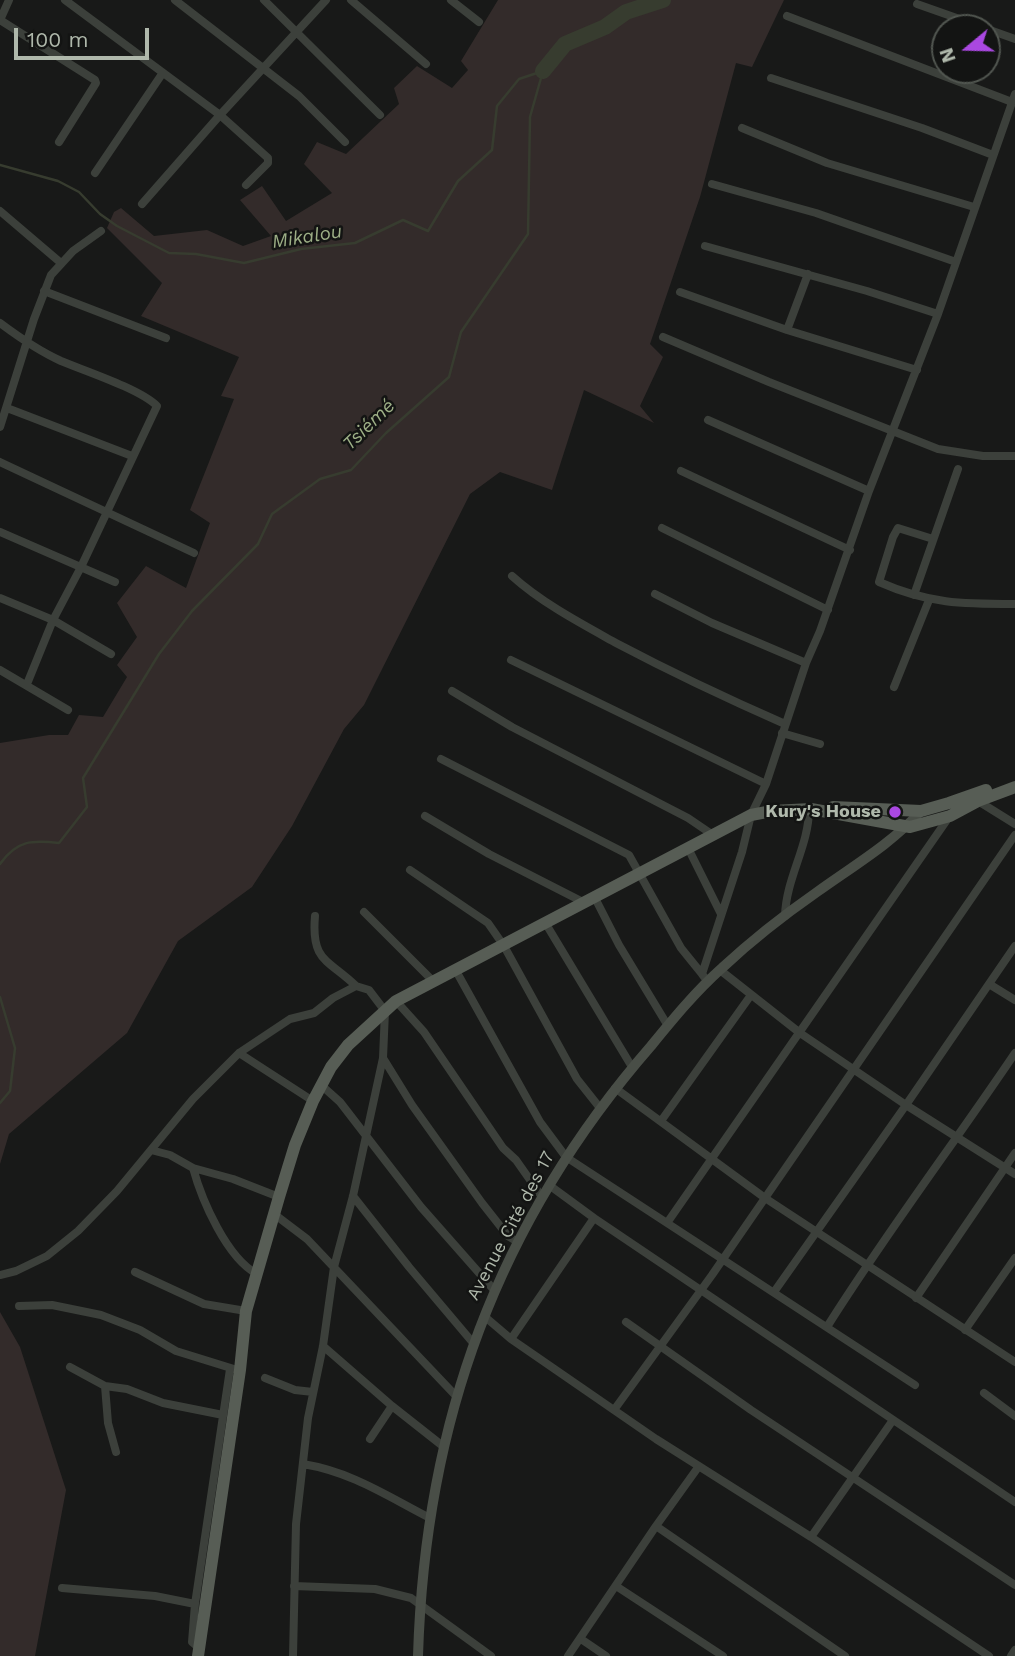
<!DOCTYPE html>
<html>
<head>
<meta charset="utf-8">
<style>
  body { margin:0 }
  #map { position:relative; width:1015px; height:1656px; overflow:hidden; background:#181918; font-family:"Work Sans",sans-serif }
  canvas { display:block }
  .north { position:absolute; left:931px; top:14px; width:70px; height:70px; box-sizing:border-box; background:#131413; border:2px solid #515650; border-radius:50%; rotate:251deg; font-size:19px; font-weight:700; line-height:28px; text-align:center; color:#afb8ab }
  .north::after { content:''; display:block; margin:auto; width:24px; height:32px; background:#aa48e1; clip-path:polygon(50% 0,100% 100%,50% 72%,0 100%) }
  .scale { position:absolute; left:14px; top:28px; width:135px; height:32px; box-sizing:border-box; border:4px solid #afb8ab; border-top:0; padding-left:9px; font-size:21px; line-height:24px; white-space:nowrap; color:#afb8ab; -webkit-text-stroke:5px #131413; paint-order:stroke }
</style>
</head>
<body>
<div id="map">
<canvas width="1015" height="1656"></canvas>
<div class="north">N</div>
<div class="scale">100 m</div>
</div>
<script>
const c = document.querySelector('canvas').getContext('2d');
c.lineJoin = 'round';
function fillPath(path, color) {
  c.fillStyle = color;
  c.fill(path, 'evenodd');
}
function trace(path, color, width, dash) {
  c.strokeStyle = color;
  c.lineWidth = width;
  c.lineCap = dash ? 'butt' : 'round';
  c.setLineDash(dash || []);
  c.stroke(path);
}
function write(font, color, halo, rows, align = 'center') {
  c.font = font + ' "Work Sans",sans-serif';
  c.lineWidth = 5;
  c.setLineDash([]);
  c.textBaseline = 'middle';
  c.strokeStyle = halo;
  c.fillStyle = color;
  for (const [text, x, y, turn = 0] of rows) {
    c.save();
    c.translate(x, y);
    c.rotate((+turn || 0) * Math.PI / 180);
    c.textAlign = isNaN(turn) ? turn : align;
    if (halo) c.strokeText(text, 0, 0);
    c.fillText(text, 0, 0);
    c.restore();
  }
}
fillPath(new Path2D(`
  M498,0H784L752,67L736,63L700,197L650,344L663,357L640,406L654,423L584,390L552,490L500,472L470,494L364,705L344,729L292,826L252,887L178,941L127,1033L9,1134L0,1164V743L49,735H68L79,715L103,717L127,677L117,665L137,637L117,603L146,566L186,588L210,523L190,510L234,399L221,396L239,357L141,316L162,283L107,228L114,212L121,208L154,236L207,230L243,246L271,236L240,200L262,186L286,221L332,193L304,164L317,142L346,154L399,104L394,88L417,66L452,88L468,70L461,61Z
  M0,1312L20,1347L66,1490L35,1656H0Z`), '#332b2a');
trace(new Path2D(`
  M0,165L58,181L79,192L100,214L117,226L169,253L196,254L244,263L301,249L355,243L403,220L428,231L458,181L492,150L497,106L519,79L543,71
  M0,864C17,840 32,840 59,843L87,807L83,778L159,654L192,611L258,544L272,514L320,479L351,470L386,433L449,377L461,332L528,234L530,117L543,71
  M0,997L15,1048L10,1091L0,1103`), '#373c2f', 2.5);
trace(new Path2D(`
  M543,71L565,44L605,27L626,12L663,0`), '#373c2f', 16);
trace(new Path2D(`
  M65,0L220,115L268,158V163L246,185
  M175,0L299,96L345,142
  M264,0L380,115
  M351,0L426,64
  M451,0L479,22
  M917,4L985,28
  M787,16L1012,102
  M0,20L95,80L96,83L59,142
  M0,20L9,0
  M987,29L1015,39
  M771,78L922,128L993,155
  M742,128L827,163L974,207
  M95,173L162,74
  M712,184L816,213L956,262
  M142,204L220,115L326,0
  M0,211L61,263
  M705,246L867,291L938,314
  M44,291L166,338
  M680,292L787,330L917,370
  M0,323C20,338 39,351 61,361C85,371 140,389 157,406L81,567L53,620L27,684
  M787,330L808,274
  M663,337L769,382L938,449L983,456H1015
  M7,408L132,456
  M708,420L869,491
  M0,427L34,319L51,275L73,251L101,231
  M0,462L194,553
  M681,471L850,550
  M662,528L828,610
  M0,532L115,582
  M933,539L898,528L893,537L879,582C929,604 962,604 1015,604
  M512,576C542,603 580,623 616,643C671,672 728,699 785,724
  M655,594L712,623L806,663
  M914,595L958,469
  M0,598L53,620L111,654
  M511,660L766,784
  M0,670L68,710
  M894,687L929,600
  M452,691L512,727L688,818L713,835
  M782,733L820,744
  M441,759L629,855L681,948L702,974
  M978,801L1015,824
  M425,816L489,854L585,903
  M688,848L721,914
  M410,870L488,923L504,946L577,1079L600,1108
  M595,898L619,945L668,1026
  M364,912L432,980
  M315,916C311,962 328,959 356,986
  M785,916C786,878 809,846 809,809
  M546,924L632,1067
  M455,969L540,1122L566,1157L915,1385
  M720,970L800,1033L906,1105L1015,1174
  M708,982L702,974L742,852L751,815L766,784L806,663L820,631L869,491L938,314L1015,94
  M989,984L1015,1000
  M396,1001L424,1032L503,1148L516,1160L542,1197
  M239,1053L313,1101
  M321,1085L340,1102L421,1207L495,1291
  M615,1088L765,1198L1015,1362
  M661,1121L751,995
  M151,1150L170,1155L193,1168L233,1179L279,1197
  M193,1168C202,1201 227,1258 257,1274
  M353,1196L409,1267L474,1344
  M274,1214L307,1239L456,1396
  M594,1218L1015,1502
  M667,1223L949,817
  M135,1272L204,1304L246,1311
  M0,1275L16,1271L47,1256L78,1231L117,1191L193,1099L239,1053L290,1019L314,1013L333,998L356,986L369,990L385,1011L383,1058L412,1105L482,1203L508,1236L518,1242
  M774,1292L906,1105L1015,946
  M916,1298L1015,1153
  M19,1306L52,1305L101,1315L140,1330L176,1351L234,1369
  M484,1316L511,1339L656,1439L811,1537L989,1656
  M626,1322L751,1410L1015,1585
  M827,1327C886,1233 953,1145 1015,1053
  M965,1330L1015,1258
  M511,1339L594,1218L549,1185
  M323,1346L392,1406L444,1447
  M70,1367L105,1386L127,1389L163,1403L223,1415
  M265,1378L295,1390L313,1392
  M105,1386L108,1423L116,1452
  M984,1393L1015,1416
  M614,1410L712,1275L1015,835
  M370,1439L392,1406
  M303,1464C352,1472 387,1496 430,1518
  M656,1526L845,1656
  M811,1537L893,1420
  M294,1586L375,1589L411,1598L491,1656
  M616,1586L723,1656
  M62,1588L155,1596L195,1604
  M581,1639L606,1656
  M199,1648L192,1642L195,1604L230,1369
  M293,1656L296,1524L308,1418L323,1346L334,1267L353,1196L383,1058
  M568,1656L656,1526L699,1466
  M1011,1656L1015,1650`), '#3c403b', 8);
trace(new Path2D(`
  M418,1656C425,1422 497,1223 651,1046C673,1019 696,991 722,968C752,940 784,915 817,892C853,866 891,844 921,811`), '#494e47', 10);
trace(new Path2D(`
  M833,807L921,811L949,803L986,790
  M198,1656L240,1370L246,1311L279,1197L295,1145L313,1101L331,1067L348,1045L396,1001L751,815L772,811L811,809L910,827L950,816L978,801L1015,787`), '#575d55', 12);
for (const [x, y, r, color] of [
  [895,812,7,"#aa48e1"]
]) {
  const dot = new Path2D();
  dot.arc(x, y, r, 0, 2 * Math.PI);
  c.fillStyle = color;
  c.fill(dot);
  trace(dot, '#131413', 2.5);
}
write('bold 18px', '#afb8ab', '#131413', [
  ["Kury's House",881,812]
], 'right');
write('18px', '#afb8ab', '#131413', [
  ["Avenue Cité des 17",511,1226,-62]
]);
write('italic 19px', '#9daf86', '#131413', [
  ["Mikalou",307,237,-9],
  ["Tsiémé",369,425,-44]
]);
</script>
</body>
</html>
